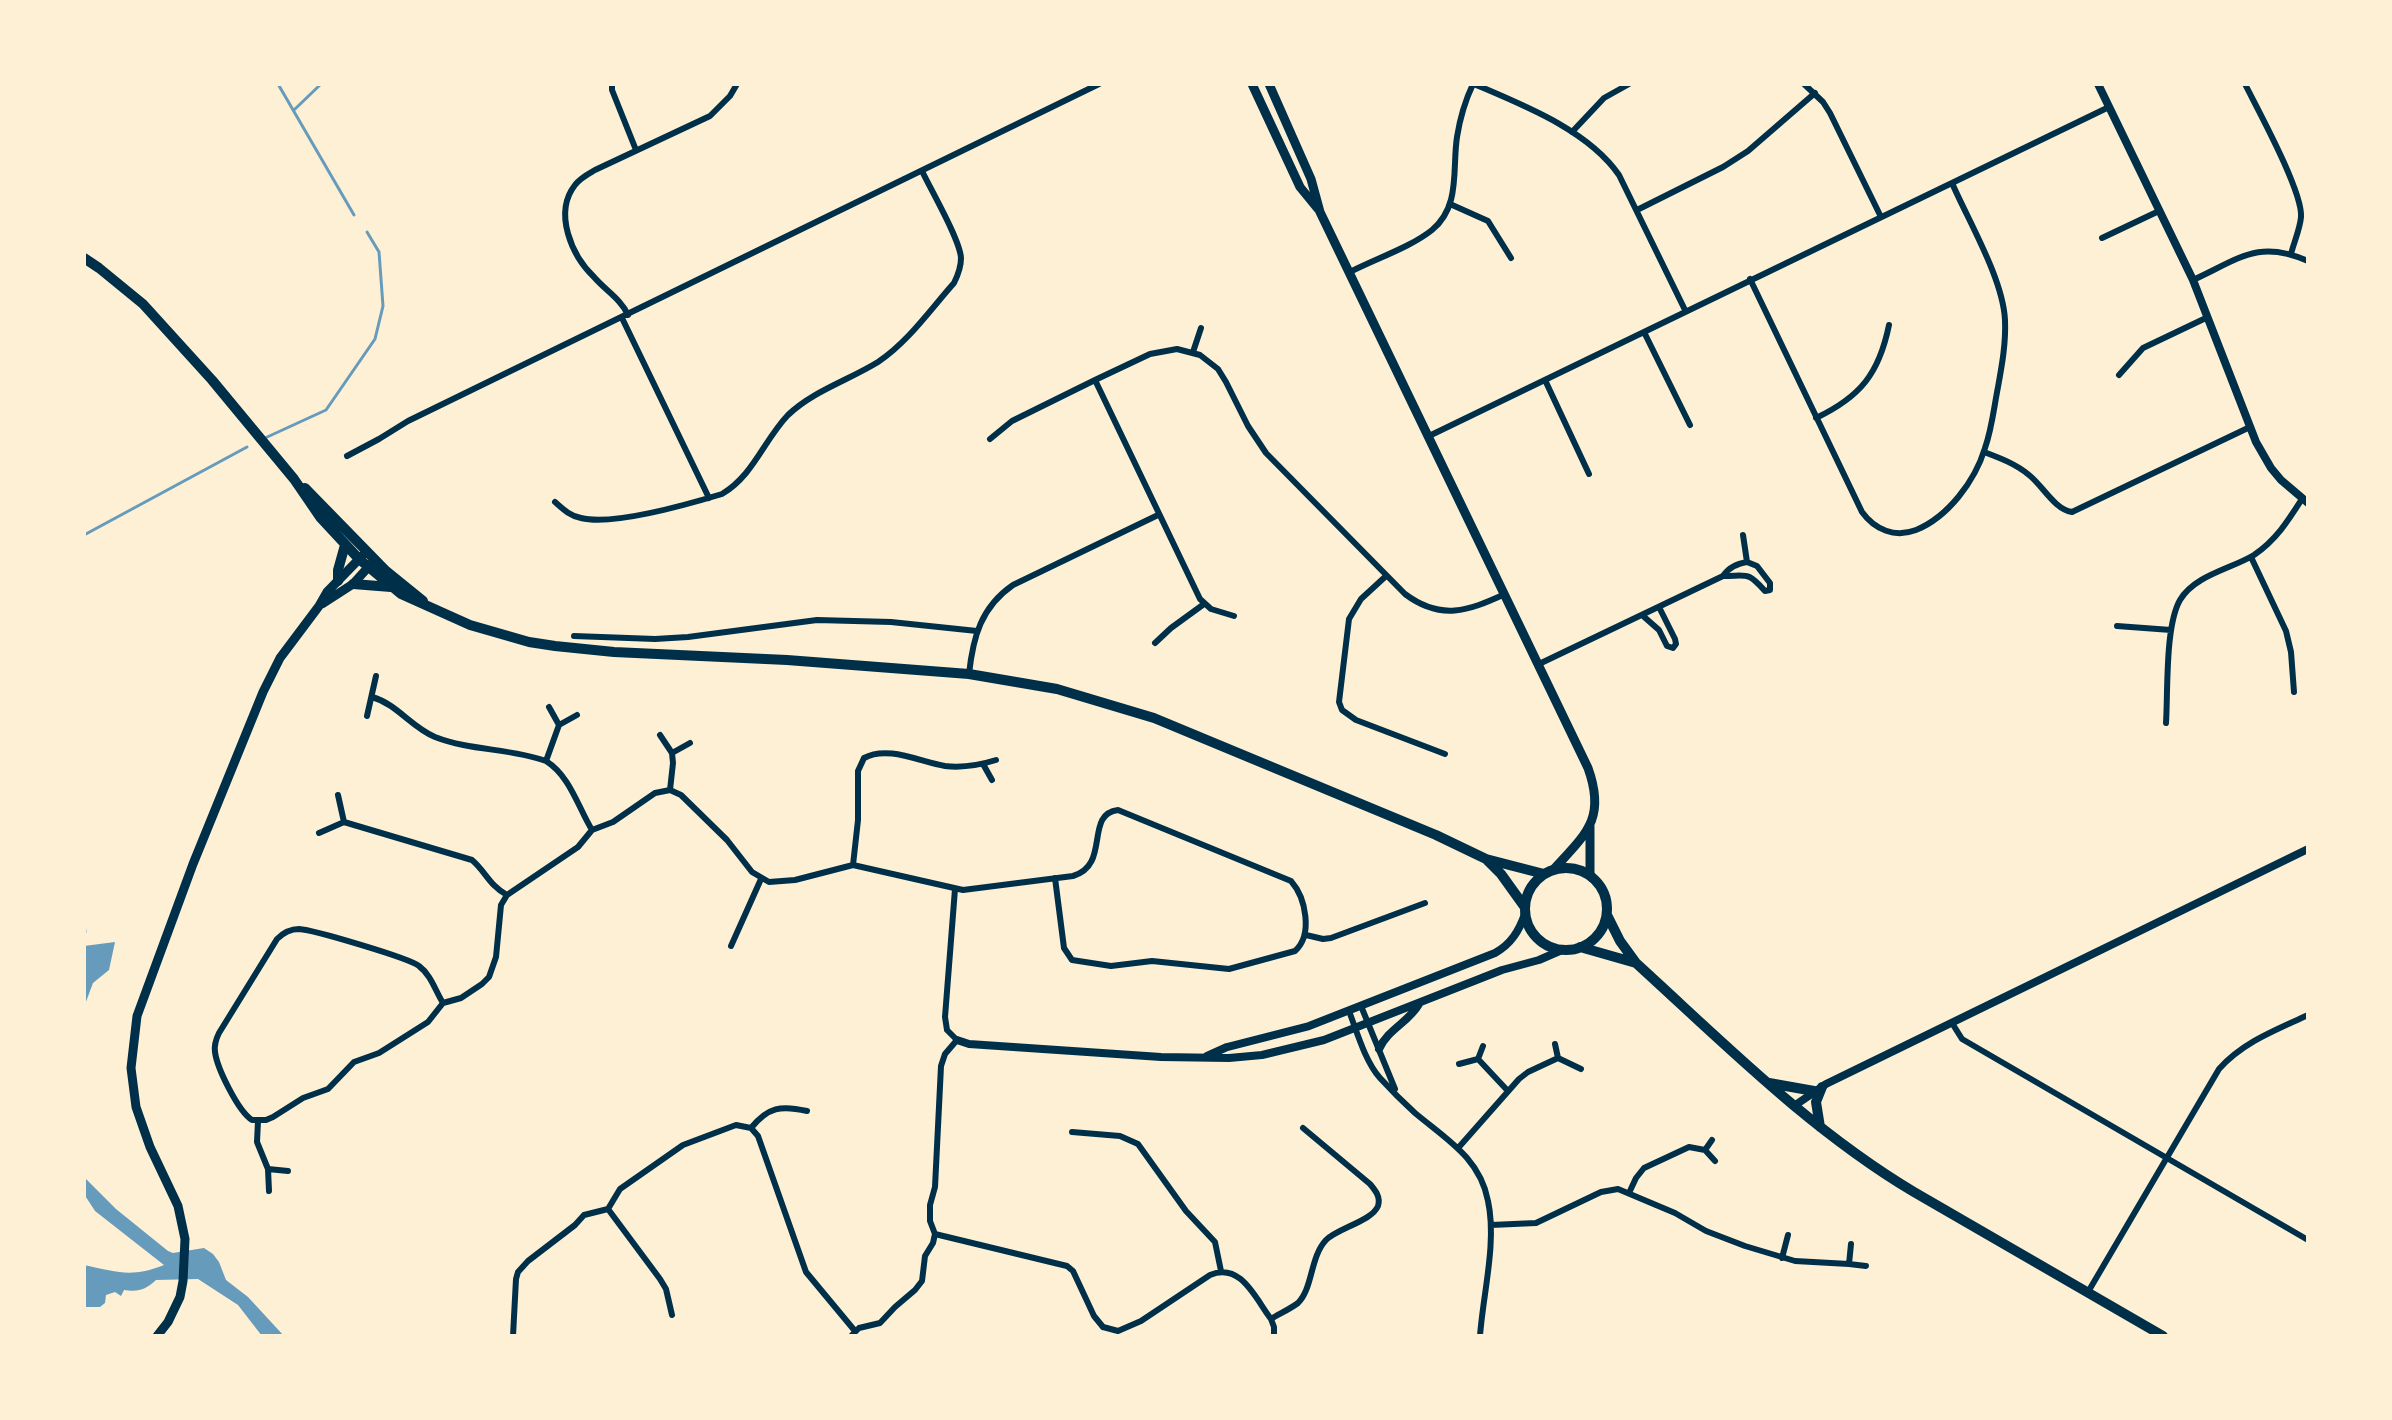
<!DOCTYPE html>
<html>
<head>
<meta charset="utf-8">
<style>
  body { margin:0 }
  #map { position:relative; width:2392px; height:1420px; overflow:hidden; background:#fdf0d5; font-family:"Nunito Sans",sans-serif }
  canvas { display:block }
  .frame { position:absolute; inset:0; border:86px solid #fdf0d5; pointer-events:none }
</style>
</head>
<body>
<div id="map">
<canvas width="2392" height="1420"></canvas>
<div class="frame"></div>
</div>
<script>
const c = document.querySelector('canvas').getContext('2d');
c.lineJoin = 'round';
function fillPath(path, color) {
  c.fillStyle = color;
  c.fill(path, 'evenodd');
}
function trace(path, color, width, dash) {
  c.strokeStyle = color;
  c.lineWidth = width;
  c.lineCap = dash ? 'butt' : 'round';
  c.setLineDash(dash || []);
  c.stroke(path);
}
fillPath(new Path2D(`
  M115,942L109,970L93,983L84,1007V946Z
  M84,1177L116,1209L168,1251L173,1253L204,1248L213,1254L219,1262L226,1280L248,1297L284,1336H262L238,1305L198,1279L156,1280C145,1290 139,1292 124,1290L121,1296L115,1292L106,1295L105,1303L100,1307H84V1265C118,1272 131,1278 164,1265L95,1211L84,1194Z`), '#669bbc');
trace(new Path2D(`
  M278,84L354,215
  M295,109L321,84
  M265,438L326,410L375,339L383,306L379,252L367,232
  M84,535L247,447
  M84,924L85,932`), '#669bbc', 3);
trace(new Path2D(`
  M612,84V90L636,150
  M1474,84C1523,105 1588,130 1619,175L1685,310
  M1804,84L1823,102L1830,113L1881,217
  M2245,84C2258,110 2303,192 2301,217C2300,229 2294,242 2291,254
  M1572,132L1604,98L1629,84
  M1450,204L1488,221L1511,258
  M1637,210L1723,167L1748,151L1815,93
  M2102,238L2159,211
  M1350,272C1375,259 1411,247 1432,230C1461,206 1452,169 1457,137C1460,118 1465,101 1473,84
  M1750,279L1862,512C1875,530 1895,538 1916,530C1948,517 1975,481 1985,448C1992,428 1994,407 1998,387C2002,365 2006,343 2005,320C2003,279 1969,222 1952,183
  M2193,280C2239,259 2258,239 2308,261
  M628,315C621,299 605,290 594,277C572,256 553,213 575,185C580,178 588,174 595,170L710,116L730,96L737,84
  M622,318L709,498
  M1644,332L1690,425
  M1193,352L1201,328
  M2119,375L2143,348L2208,317
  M1095,380L1200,599L1211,609L1234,616
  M1545,380L1589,474
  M1816,418C1860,397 1879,374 1889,325
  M1429,436L2109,107
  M990,439L1012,421L1095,380L1150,354L1177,349L1200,355L1218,369L1226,382L1248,426L1266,453L1405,594C1441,621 1468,611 1505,594
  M1984,452C2000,458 2016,464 2029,475C2043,486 2054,509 2072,512L2250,427
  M347,456L379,439L408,421L1099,84
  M555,502C563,509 570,516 581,518C613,526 689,504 722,494C753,476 764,440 788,415C813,391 849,380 878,362C908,342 930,310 954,283C958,275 961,268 961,258C960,240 931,190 922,171
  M1743,535L1747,562
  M2251,557L2286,631L2291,652L2294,692
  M1386,576L1361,599L1349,619L1339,702L1342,710L1356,720L1445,754
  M1723,576C1748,576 1747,571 1765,591L1770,590V583L1757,566L1747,562
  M1642,615L1659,630L1667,646L1673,648L1676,644L1675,639L1659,607
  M2117,626L2171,630
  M574,636L655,639L688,637L817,620L891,622L977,631
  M1155,643L1171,628L1204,604
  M1539,664L1723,576C1729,567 1737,564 1747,562
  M969,674C973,637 981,607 1013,585L1158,515
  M372,697C397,704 411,727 435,737C471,751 510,748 546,761C570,776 578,807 592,830
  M549,707L559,725L577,715
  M367,716L376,676
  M2166,723C2168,692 2165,626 2180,600C2195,575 2231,569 2254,555C2276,540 2288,521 2302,499
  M660,735L672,753L690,743
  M546,761L559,725
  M983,764L992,780
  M670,790L673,763L672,753
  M344,822L472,860C486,872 489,885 507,895
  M319,833L344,822L338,795
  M853,865L858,820V771L864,758C888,745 920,762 945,766C962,768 980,765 996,760
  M1306,935L1323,939L1331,938L1425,903
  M731,946L761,879
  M443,1003C435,990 431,975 419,966C409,958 314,930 299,929C290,929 283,933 277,939L219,1033C216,1039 214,1045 215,1052C217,1068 238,1111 252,1120H266L273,1117L303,1098L328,1089L354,1062L379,1053L428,1022L443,1003L461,998L482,984L489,977L496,957L501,905L507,895L578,847L592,830L613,822L655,793L670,790L681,795L727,840L752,872L769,882L795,880L853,865L963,890L1073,876C1111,865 1084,814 1118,810L1291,881C1306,898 1313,935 1295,951L1229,969L1152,961L1111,966L1072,960L1064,948L1055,878
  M1361,1006L1395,1089
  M1349,1011C1357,1032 1365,1061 1380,1078C1390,1089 1404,1103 1415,1113C1446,1139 1480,1158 1488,1201C1497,1242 1483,1294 1480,1336
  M1952,1023L1962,1039L2308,1240
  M1555,1044L1558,1058L1581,1069
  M1478,1059L1507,1090
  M1459,1064L1478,1059L1483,1046
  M258,1121L257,1142L268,1169
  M751,1128C768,1107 781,1105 807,1111
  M1072,1132L1120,1136L1138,1144L1186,1211L1215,1242L1221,1271
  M1712,1140L1705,1150L1715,1161
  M1459,1147L1519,1079L1528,1072L1558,1058
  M269,1191L268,1169L288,1171
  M1629,1193L1636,1178L1644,1168L1689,1147L1705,1150
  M608,1209L660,1279L666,1289L672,1315
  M1491,1225L1536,1223L1601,1192L1618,1189L1675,1213L1706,1231L1745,1246L1795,1261L1849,1264
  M935,1234L1067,1266L1073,1271L1094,1316L1103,1327
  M1851,1244L1849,1264L1866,1266
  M1782,1258L1788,1235
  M2088,1292L2219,1069C2243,1042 2276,1030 2308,1015
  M1271,1319C1279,1314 1290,1309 1298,1303C1313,1288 1310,1257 1326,1240C1338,1228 1372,1221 1378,1206C1381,1197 1375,1190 1370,1184L1303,1128
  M1103,1327L1118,1331L1141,1321L1210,1275C1241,1262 1255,1298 1271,1319L1274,1327V1336
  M513,1336L516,1279L518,1272L528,1261L575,1225L584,1215L608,1209L620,1189L683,1145L736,1125L751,1128L758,1136L806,1272L855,1331
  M851,1336L859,1328L880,1323L895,1307L915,1290L922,1281L925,1256L933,1243L935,1234L930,1221V1205L935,1187L941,1066L945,1054L957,1040L947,1030L945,1017L955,889`), '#003049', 6);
trace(new Path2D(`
  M2098,84L2193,280L2256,442L2271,468L2281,480L2308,503
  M957,1040L969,1044L1161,1057L1229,1058L1262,1055L1324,1040L1502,970L1539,960L1562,950
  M1379,1049C1388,1029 1409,1022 1419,1004
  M1207,1056L1227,1047L1309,1026L1495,953C1511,944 1519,931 1525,914
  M1794,1106L1826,1084L2308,849`), '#003049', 8);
trace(new Path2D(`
  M1252,84L1300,187L1318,209
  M1269,84L1311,179L1320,212L1588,768C1606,818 1587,833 1554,869
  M322,604L353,584L372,563
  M1590,876V826
  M157,1336L168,1322L180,1297L183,1281L185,1239L178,1206L150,1147L136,1107L131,1068L137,1016L193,864L263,692L280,658L319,606L327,592L366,552`), '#003049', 9);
trace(new Path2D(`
  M84,258L99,268L143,304L212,380L294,479L320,517L359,559L401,594L470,625L529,642L555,646L614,652L787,660L969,674L1057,689L1154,718L1436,835L1486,859L1544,874
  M305,488L386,571L423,601
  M338,581V570L345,545
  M353,584L391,587
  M1487,860L1501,874L1524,906
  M1525 909a41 41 0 1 1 82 0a41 41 0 1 1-82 0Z
  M1607,915L1620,941L1636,963C1725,1044 1810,1130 1914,1192L2163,1336
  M1580,947L1636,963
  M1769,1083L1814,1091
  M1820,1127L1816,1102L1822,1087`), '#003049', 10);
</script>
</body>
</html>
